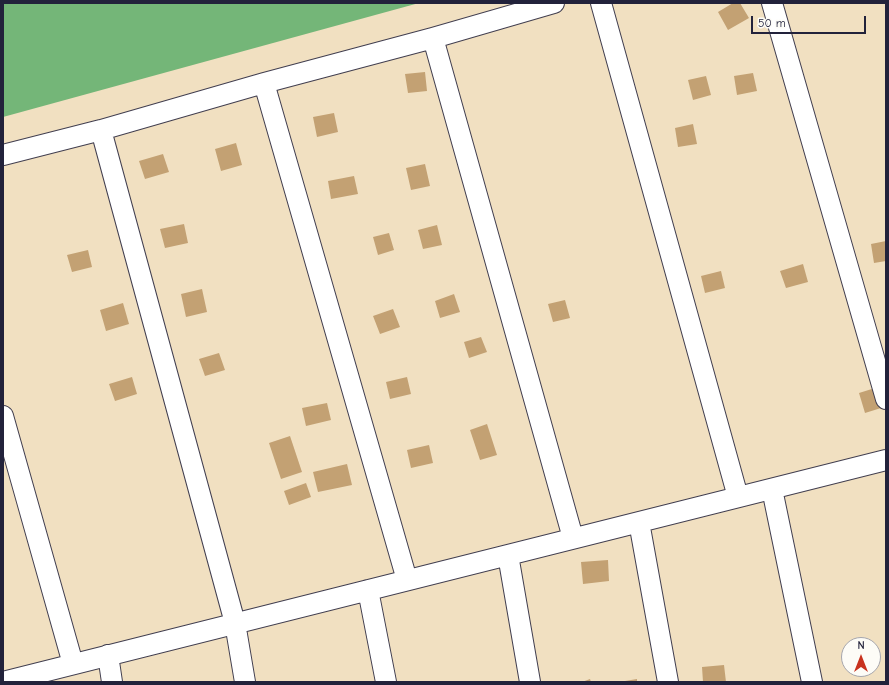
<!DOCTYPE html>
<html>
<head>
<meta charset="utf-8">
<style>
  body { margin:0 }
  #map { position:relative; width:889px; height:685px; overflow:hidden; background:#f1e0c1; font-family:"Comic Neue",sans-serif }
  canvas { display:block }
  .frame { position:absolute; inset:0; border:4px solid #22223b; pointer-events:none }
  .north { position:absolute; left:841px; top:637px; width:40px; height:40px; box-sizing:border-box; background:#fdfcf7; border:1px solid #a5a5ac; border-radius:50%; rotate:0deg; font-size:11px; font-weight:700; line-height:16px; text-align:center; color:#22223b }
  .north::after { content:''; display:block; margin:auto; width:14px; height:18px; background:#c8321e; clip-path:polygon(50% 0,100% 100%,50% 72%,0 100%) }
  .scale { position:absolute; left:751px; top:16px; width:115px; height:18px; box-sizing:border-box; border:2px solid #22223b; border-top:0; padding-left:5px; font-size:12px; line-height:14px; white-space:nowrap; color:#22223b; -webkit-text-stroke:3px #fdfcf7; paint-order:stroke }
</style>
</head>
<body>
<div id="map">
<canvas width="889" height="685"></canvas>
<div class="frame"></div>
<div class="north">N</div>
<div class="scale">50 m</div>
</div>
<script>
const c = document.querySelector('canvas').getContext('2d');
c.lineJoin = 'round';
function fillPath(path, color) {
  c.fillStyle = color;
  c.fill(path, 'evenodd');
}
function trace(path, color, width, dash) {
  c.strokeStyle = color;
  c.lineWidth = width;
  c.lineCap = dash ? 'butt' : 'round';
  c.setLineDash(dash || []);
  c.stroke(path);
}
fillPath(new Path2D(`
  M3,3H419L3,117Z`), '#74b678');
fillPath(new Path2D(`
  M733,3H740L749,18L728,30L718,12Z
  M425,72L427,91L408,93L405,74Z
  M753,73L757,91L737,95L734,76Z
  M706,76L711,95L693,100L688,80Z
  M334,113L338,132L317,137L313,117Z
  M693,124L697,144L678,147L675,128Z
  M236,143L242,165L221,171L215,149Z
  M163,154L169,172L145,179L139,161Z
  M425,164L430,186L411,190L406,168Z
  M354,176L358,194L331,199L328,181Z
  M184,224L188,243L165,248L160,229Z
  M437,225L442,245L423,249L418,230Z
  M389,233L394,250L378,255L373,237Z
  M886,241V261L874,263L871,244Z
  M88,250L92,267L72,272L67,255Z
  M803,264L808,282L786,288L780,271Z
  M721,271L725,288L705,293L701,276Z
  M202,289L207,312L186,317L181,294Z
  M454,294L460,312L440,318L435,301Z
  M565,300L570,318L553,322L548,304Z
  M123,303L129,324L106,331L100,310Z
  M393,309L400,327L380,334L373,316Z
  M481,337L487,352L469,358L464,342Z
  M219,353L225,370L205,376L199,359Z
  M132,377L137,394L115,401L109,384Z
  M407,377L411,394L390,399L386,382Z
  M875,388L881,408L865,413L859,393Z
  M327,403L331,420L306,426L302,408Z
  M487,424L497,455L480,460L470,430Z
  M290,436L302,472L281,479L269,443Z
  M429,445L433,463L411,468L407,450Z
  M347,464L352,485L318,492L313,472Z
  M306,483L311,497L289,505L284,491Z
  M608,560L609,581L583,584L581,562Z
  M724,665L726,682H703L702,667Z
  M590,679L591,682H582Z
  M637,679V682H625V681Z`), '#c3a173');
const minor = new Path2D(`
  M601,3L738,497
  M772,3L886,399
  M433,38L573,538
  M264,83L407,580
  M101,130L235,623L245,682
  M3,155L101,130L264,83L433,38L554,3
  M3,416L73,664
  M772,489L812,682
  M639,522L668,682
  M508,555L530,682
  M368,590L386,682
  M108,655L112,682
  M3,682L886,460`);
trace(minor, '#413e4f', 22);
trace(minor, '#fff', 20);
</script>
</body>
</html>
